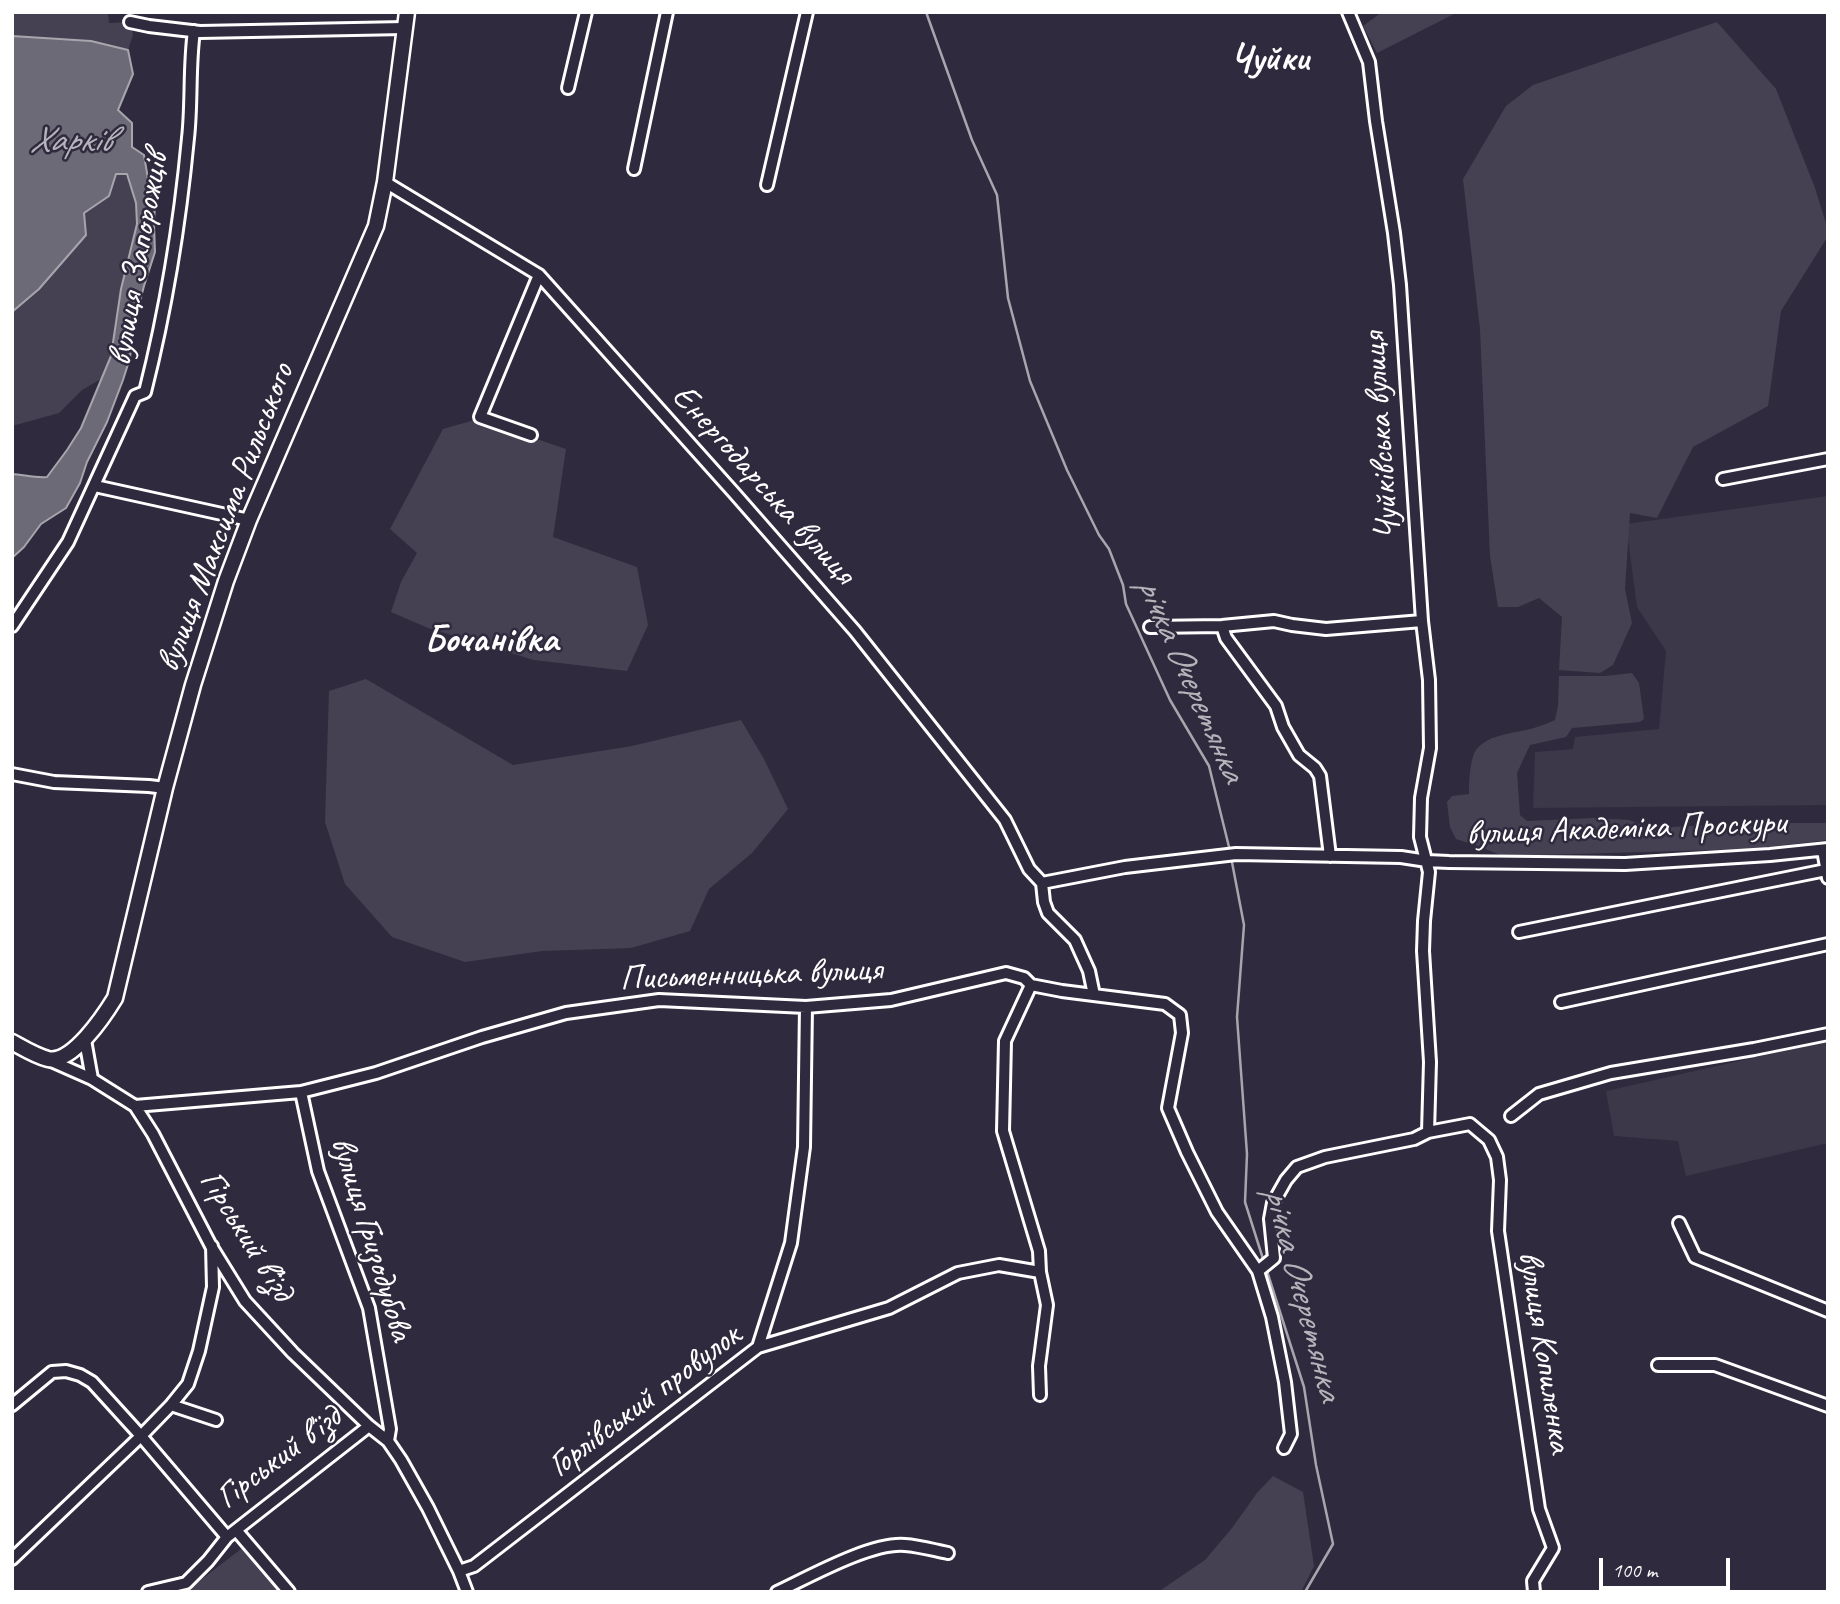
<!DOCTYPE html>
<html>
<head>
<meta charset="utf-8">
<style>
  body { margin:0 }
  #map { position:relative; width:1840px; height:1604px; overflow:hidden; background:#2f2a3d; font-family:Caveat,sans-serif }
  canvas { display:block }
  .frame { position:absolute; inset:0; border:14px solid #fff; pointer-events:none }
  .scale { position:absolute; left:1599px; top:1558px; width:131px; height:32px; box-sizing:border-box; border:4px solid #fff; border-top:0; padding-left:9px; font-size:21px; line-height:24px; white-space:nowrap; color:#fff; -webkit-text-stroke:5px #2f2a3d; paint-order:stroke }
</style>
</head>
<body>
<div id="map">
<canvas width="1840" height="1604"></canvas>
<div class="frame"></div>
<div class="scale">100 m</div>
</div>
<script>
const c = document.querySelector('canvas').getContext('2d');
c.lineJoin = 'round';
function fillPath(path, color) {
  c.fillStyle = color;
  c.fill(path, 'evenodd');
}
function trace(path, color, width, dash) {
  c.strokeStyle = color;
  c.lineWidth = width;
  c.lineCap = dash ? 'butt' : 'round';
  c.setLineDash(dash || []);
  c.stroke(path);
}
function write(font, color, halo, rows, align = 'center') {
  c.font = font + ' Caveat,sans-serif';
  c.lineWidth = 5;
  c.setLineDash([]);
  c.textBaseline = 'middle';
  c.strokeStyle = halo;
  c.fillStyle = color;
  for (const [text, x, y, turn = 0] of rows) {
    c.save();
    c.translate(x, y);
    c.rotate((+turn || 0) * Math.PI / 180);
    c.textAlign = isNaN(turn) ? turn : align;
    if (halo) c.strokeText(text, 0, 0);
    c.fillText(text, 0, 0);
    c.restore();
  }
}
fillPath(new Path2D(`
  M1828,496V805L1533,808L1535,752L1573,749L1575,737L1659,729L1666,651L1637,607L1626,524Z
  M1828,1041V1143L1686,1176L1678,1141L1614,1136L1606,1091Z`), '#3c3749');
fillPath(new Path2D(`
  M12,12H108L109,23L130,22L133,35L128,50L91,41L12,36Z
  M1382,12H1458L1377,53L1363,26Z
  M1717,22L1776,89L1815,188L1828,230V236L1781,311L1768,406L1693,447L1657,518L1630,513L1625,589L1632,623L1613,665L1600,673L1559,670L1562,617L1539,598L1518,607H1498L1490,556L1480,329L1463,179L1506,106L1533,85Z
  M116,174H127L136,203L137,224L121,289L111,357L101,379L82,390L59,413L12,426V312L39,289L86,235L84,213L109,196Z
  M478,419L566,449L553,537L637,567L648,625L627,671L534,660L428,628L391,612L401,582L417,553L390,529L443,429Z
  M1632,673L1639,683L1644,719L1640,722L1572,728L1566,737L1530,745L1517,773L1520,815L1527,821L1594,818L1629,820L1651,828L1752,823H1828V840L1752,849L1503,856L1475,845L1456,839L1450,827L1447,802L1452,796L1469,794C1469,783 1470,758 1476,750C1489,733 1515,734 1534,728C1541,726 1548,723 1555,720L1558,706L1559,676H1605Z
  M366,679L513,765L632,746L741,720L764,759L788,809L752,853L709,889L690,931L631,948L542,951L465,962L392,937L345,884L325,822L329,691Z
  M1273,1476L1303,1492L1314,1566L1301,1592H1158L1205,1560L1232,1528L1257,1493Z
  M245,1546L289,1592H185Z`), '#464152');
const water = new Path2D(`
  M12,36L91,41L128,50L133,74L118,110L132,123V147L144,155L149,185L155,202L154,225L155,252L144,286L133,328L130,358L123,380L107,422L87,462L80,483L66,508L41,524L24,547L12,558V474C25,475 35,478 47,477L67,450L81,428L111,356L121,289L137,224L136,203L127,174H116L109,196L84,213L86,235L39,289L12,312Z`);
fillPath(water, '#6d6a77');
trace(water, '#a7a6ad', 2);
trace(new Path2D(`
  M926,12L972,140L997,195L1008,298L1030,381L1067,470L1099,535L1109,549L1123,585L1126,604L1170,700L1209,766L1230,851
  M1231,857L1244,925L1237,1017L1247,1154L1245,1202L1264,1262
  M1266,1268L1304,1387L1316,1465L1333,1544L1305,1592`), '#a7a6ad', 2.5);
const street = new Path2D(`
  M1348,12L1369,62L1376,121L1394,233L1400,285L1422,621L1429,680L1430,748L1421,798L1420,837L1429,872L1424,921L1423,951L1430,1062L1428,1132
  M130,22L149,26L200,32L405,28
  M568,88L586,12
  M634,169L667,12
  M385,182L539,275L735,494L855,631L1005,820L1029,869L1042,883L1044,902L1048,913L1075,940L1089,971L1094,995
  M767,185L807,12
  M531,435L480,417L539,275
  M1723,479L1828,459
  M95,486L249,520
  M12,626L68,542L135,396L145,392C166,309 180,223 188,138C192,103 189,66 194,31
  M1222,626L1226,638L1276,706L1283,727L1299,755L1315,768L1320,776L1330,856
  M1150,627L1222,626L1274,621L1292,625L1326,629L1422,621
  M12,774L54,782L149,786L165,788
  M1823,850L1828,878
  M1042,883L1125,867L1236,854L1401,857L1427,861L1449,862L1625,864L1770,855L1828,849
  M1519,932L1826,870
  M1031,985L1005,1041L1003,1131L1039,1251L1040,1272L1047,1305L1039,1366L1040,1395
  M1561,1002L1828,944
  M85,1040L92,1079
  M49,1060L92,1079L135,1106L153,1134L211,1246L245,1301L293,1353L369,1426L388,1441L401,1460L428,1508L459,1571L467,1592
  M301,1092L318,1171L369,1308L390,1429L388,1441
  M135,1106L301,1092L376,1073L482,1037L566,1013L659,1000L806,1007L891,1000L1006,973L1024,978L1031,985L1062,991L1165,1004L1180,1015L1182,1033L1168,1108L1187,1152L1217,1212L1258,1271L1272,1317L1285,1382L1291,1434L1284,1448
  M1511,1116L1539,1094L1611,1073L1754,1049L1828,1034
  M1679,1223L1695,1257L1828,1311
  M1258,1271L1274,1258L1270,1219L1273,1203L1286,1180L1297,1167L1325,1157L1414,1139L1428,1132L1470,1124L1489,1140L1497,1157L1500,1180L1498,1231L1539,1509L1553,1548L1533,1581L1534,1592
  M758,1347L791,1243L804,1147L806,1007
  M1658,1365H1715L1828,1406
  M12,1405L52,1372L66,1371L80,1375L92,1382L141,1436L227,1537
  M171,1405L216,1420
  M236,1530L289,1592
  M12,1559L141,1436L171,1405L188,1384L199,1351L213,1287L212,1246
  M459,1571L474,1566L758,1347L889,1308L958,1273L999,1265L1040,1272
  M148,1592L186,1583L208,1561L227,1537L369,1426
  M777,1592C809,1577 871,1542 905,1545C919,1546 933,1550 948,1553`);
const secondary = new Path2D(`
  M12,1042C23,1048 36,1056 48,1059C72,1064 104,1016 115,998L165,788L193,685L226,581L249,520L376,226L385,182L407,12`);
trace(street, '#fff', 16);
trace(secondary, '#fff', 19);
trace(street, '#2f2a3d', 10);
trace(secondary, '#2f2a3d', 14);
write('35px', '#fff', '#2f2a3d', [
  ["вулиця Запорожців",139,259,-80],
  ["Чуйківська вулиця",1382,436,-94],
  ["Енергодарська вулиця",763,485,48],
  ["вулиця Максима Рильського",226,518,-69],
  ["вулиця Академіка Проскури",1626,829,-2],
  ["Письменницька вулиця",751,975,-2],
  ["Гірський в’їзд",246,1236,58],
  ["вулиця Гризодубова",371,1239,73],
  ["вулиця Копиленка",1544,1352,81],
  ["Горлівський провулок",645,1401,-37],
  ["Гірський в'їзд",279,1458,-37]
]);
write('italic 37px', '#b6b4bb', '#2f2a3d', [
  ["Харків",70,141],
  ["річка Очеретянка",1190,680,66],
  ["річка Очеретянка",1302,1294,75]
]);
write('bold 38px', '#fff', '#2f2a3d', [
  ["Чуйки",1269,60],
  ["Бочанівка",491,641]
]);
</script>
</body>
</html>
